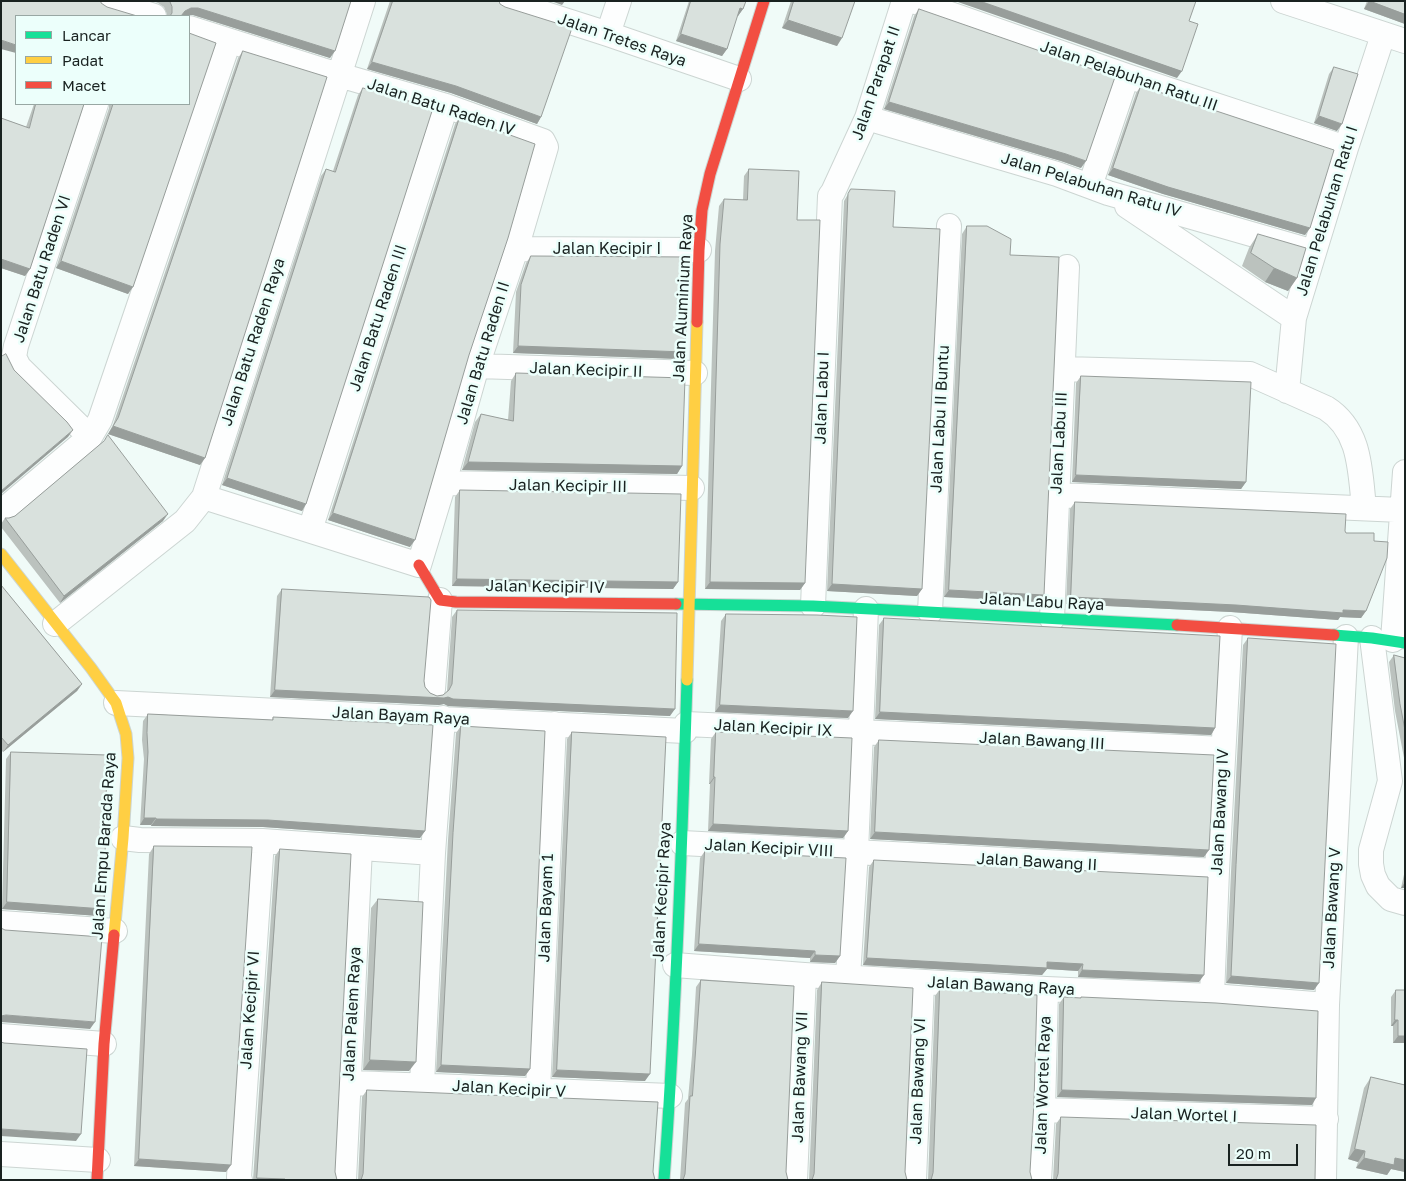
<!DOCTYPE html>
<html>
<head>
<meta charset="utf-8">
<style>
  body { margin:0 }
  #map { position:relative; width:1406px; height:1181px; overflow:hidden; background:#f0fbf8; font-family:"Golos Text",sans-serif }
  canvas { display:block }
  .frame { position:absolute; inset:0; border:2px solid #192220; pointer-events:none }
  .legend { position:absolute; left:15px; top:15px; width:175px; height:90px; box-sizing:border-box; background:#ecfffb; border:1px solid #98a7a3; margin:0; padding:6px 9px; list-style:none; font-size:15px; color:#192220 }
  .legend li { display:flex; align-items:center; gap:10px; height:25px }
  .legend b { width:25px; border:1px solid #98a7a3 }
  .scale { position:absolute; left:1228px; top:1144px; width:70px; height:22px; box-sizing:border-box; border:2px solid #192220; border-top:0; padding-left:6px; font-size:15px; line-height:18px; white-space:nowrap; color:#192220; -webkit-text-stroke:4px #ecfffb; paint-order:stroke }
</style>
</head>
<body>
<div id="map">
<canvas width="1406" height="1181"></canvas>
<div class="frame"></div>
<ul class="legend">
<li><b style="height:6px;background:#16e098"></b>Lancar</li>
<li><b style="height:6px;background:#ffcf43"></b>Padat</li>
<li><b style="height:6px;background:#f24e42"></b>Macet</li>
</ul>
<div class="scale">20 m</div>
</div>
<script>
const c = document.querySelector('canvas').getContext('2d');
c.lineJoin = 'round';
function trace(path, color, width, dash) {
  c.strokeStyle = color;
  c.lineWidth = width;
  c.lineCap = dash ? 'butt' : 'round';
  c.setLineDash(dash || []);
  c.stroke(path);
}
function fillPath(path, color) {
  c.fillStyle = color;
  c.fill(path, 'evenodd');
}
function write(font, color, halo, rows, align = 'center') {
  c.font = font + ' "Golos Text",sans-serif';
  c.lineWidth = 5;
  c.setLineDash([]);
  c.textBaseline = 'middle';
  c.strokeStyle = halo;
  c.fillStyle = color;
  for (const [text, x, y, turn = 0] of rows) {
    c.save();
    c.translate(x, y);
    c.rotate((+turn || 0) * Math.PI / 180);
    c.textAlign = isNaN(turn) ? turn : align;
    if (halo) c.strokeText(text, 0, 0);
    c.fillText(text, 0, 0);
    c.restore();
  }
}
const street = new Path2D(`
  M107,1L154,16
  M505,1L608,34L739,79
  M913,1L1127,76L1346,148
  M1283,1L1405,41
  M189,28L322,70L446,106L543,141L546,147L516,249L477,366L444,483L419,565L204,497
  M608,34L619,1
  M867,118L1057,174L1108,193L1314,252
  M1090,186L1127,76
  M1127,206L1294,318
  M516,249L699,250
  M477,366L695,373
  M1063,369L1250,374L1326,408C1361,430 1360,471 1364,508
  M1287,391L1294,318L1346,148L1383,35
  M90,437L19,367L14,357L16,346L96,104
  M444,483L692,488
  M1057,495L1401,510
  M1,512L90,437L100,420L229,41
  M310,530L446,106
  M813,606L830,196L833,192L867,118L904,1
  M930,612L949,226
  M1052,619L1067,267
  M55,624L185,521L204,497L363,1
  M1372,638L1390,781L1371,850V864L1373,875L1378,886L1391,899L1405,903
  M1393,640L1405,472
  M433,689L440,600
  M116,703L685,731
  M686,724L1223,749
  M123,838L140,840L262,841L433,853
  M682,843L1217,871
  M1,923L115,931
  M675,965L804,975L1046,989L1212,996L1327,1005
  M848,977L856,852L866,609
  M1212,996L1217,871L1230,628
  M1,1036L104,1044
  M348,1083C455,1086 562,1092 670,1096
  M422,1085L433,853L443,718
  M538,1091L554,724
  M1043,1110L1326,1119
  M1,1154L98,1160
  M240,1180L239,1177L262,841
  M344,1180L360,848
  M795,1180L804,975
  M914,1180L922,982
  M1039,1180L1043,1110L1046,989
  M1324,1180L1327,1005L1346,637`);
const fast = new Path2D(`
  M676,604L813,606L1177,625
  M1334,635L1372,638L1405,643
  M664,1180C676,1014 682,847 687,680`);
const slow = new Path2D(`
  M1,554L91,668L116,703L126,734L128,758L123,838L114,935
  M687,680L697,322`);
const jam = new Path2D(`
  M697,322L699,250L702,210L710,174L764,1
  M419,565L440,600L456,602L676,604
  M1177,625L1334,635
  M97,1180L104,1044L114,935`);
trace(street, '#ccd5d2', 26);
trace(fast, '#ccd5d2', 13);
trace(slow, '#ccd5d2', 13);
trace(jam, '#ccd5d2', 13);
trace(street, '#fdfefe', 24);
trace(fast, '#16e098', 11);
trace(slow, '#ffcf43', 11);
trace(jam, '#f24e42', 11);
fillPath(new Path2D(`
  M153,1H351L330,58L193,15H187L183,16H167V14L164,7L158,3Z
  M390,1H499L541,117L537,124L451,93L367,69Z
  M689,1H746L743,9L738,16H737L727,49L722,56L676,41Z
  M791,1H855L837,46L782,28Z
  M1367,1H1405V24L1364,9Z
  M919,9L1081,168L1061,161L884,109L914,16Z
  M243,51L205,458L200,465L108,434L113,425L238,58Z
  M1334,67L1337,131L1314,123L1329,74Z
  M1141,86L1310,228L1305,235L1163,194L1108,175L1136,93Z
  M363,88L306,504L302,511L222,485L321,176L326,169L333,171L358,95Z
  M34,104H84L30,269L25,276L1,268V118L26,127Z
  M109,104H189L128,294L56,268L109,108Z
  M460,117L410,547L328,520L455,124Z
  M749,169L797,220L805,583L800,590L705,589L715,251L719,206L724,199L743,200L744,176Z
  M851,189L893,227L922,589L917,596L827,591L844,201Z
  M967,226L1044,595L1039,602L944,597L962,234Z
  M1258,234L1297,278L1288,291L1265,282L1242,266L1249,248Z
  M531,256L685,352L680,359L513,353L516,292L526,263Z
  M516,373L682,466L677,474L462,470L475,422L481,414L508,420L511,381Z
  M1081,376L1246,482L1241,489L1072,482L1076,383Z
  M460,490L678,582L673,589L452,586L455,497Z
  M1075,502L1345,531L1366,611L1361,618L1340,617L1338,620L1231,612L1066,604L1070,509Z
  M15,516L163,521L60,603L1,527V524L5,518H9Z
  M1,585L82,684L77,691L3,752L1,750Z
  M282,589L424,681L425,687L430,693L437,696L443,695L446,693L447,691L452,617L457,610L670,716L448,706L444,704L439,705L270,697L277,596Z
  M726,614L848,718L715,712L721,621Z
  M884,618L1215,728L1211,735L875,719L879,625Z
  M1248,638L1314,990L1226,983L1231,872L1243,645Z
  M1394,655L1405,658V763L1395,711L1389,662Z
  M148,714L272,720L273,717L425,831L420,838L263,827L151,826V825H140L144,759L142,740L143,721Z
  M461,726L530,1069L525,1076L436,1072L448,840L456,733Z
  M572,732L645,1081L552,1077L567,739Z
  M716,732L848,831L843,838L708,831L710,784H709L711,739Z
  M879,740L1204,857L870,839L874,747Z
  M11,752L104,909L99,916L2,909L6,759Z
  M154,846L226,1172L134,1166L149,854Z
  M280,849L335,1172L337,1180H253L275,856Z
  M705,851L840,956L835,963L810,962V958L694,951L700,858Z
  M874,860L1199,982L1078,977V971L1047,969L1042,975L863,965L869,867Z
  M1405,870V888H1401Z
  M378,899L409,1071L363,1070L371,908Z
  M701,980L786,1172L788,1180H680L685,1103L688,1099L692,1055L696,987Z
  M822,982L905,1172L907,1180H809L817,990Z
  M940,989L1030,1172L1032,1180H928L935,996Z
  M1396,990H1405V1043H1393V1026H1391V997Z
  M1064,997L1080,998L1081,997L1312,1105L1057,1097L1059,1004Z
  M1371,1077L1405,1085V1172L1391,1169L1387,1175L1356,1168L1358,1162L1348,1159L1364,1088Z
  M367,1090L653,1172L655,1180H358L362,1097Z
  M1061,1117L1315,1180H1053L1056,1124Z`), '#bbc2be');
fillPath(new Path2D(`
  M551,1H565L562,5Z
  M955,1H980L1182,71L1177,78Z
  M1369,1L1405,14V24L1364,9Z
  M191,8H198L335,51L330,58L193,15H187L181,16L185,11Z
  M740,8L743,9L738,16L735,15Z
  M788,20L842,38L837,46L782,28Z
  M681,34L727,49L722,56L676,41Z
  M1,40L16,45V53L1,49Z
  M372,62L456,86L541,117L537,124L451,93L367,69Z
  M889,102L1066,154L1086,161L1081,168L1061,161L884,109Z
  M1319,116L1342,124L1337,131L1314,123Z
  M1113,168L1310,228L1305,235L1163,194L1108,175Z
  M1,259L30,269L25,276L1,268Z
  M61,261L133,287L128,294L56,268Z
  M1274,268L1297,278L1288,291L1265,282Z
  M518,346L685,352L680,359L513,353Z
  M113,426L205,458L200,465L108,434Z
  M73,430L68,437L1,494V491Z
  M468,462L682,466L677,474L462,470Z
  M1076,475L1246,482L1241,489L1072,482Z
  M227,478L306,504L302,511L222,485Z
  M333,513L415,540L410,547L328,520Z
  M168,514L163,521L60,603L64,596Z
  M457,579L678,582L673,589L452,586Z
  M710,582L805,583L800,590L705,589Z
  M832,584L922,589L917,596L827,591Z
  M949,590L1044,595L1039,602L944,597Z
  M1071,597L1343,610L1366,611L1361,618L1340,617L1338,620L1231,612L1066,604Z
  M82,684L77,691L3,752L8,745Z
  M275,690L448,697L675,709L670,716L448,706L444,704L439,705L270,697Z
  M720,705L853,711L848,718L715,712Z
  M880,712L1215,728L1211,735L875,719Z
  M714,777H715L710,784H709Z
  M144,818H156L151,825H140Z
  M156,819L268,820L425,831L420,838L263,827L151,826Z
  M713,824L848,831L843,838L708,831Z
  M875,832L1209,850L1204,857L870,839Z
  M1405,882V888H1401Z
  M7,902L104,909L99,916L2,909Z
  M699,944L815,951L810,958L694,951Z
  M815,955L840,956L835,963L810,962Z
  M867,958L1047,962L1083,964L1078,971L1047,969L1042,975L863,965Z
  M1082,970L1204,975L1199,982L1078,977Z
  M1231,976L1319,983L1314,990L1226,983Z
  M6,1015L95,1022L90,1029L1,1022V1016Z
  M1395,1020H1398L1393,1026H1391Z
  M1398,1036H1405V1043H1393Z
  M370,1060L416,1062L409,1071L363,1070Z
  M441,1065L530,1069L525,1076L436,1072Z
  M557,1070L650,1074L645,1081L552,1077Z
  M1062,1090L1316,1098L1312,1105L1057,1097Z
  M1,1129L81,1134L76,1141L1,1136Z
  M1355,1149L1365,1151L1358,1162L1348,1159Z
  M1364,1158H1395L1405,1160V1172L1391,1169L1387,1175L1356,1168Z
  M139,1159L231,1165L226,1172L134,1166Z
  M257,1178L285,1179L284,1180H256Z`), '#989e9b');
const building = new Path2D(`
  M1,1H101V3L107,7L137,16H16V45L1,40Z
  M170,1H351L335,51L198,8H191L185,11L181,16H170L172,13V7Z
  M393,1H499L500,4L505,7L572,28L541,117L456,86L372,62Z
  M691,1H746L743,9L740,8L727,49L681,34Z
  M794,1H855L842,38L788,20Z
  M980,1H1196L1189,21L1198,24L1182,71Z
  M1370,1H1405V14Z
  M919,9L1115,77L1086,161L1066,154L889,102Z
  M189,33L216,43L133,287L61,261L113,104H189Z
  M243,51L327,77L205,458L113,426L118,418Z
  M1334,67L1358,74L1342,124L1319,116Z
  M1141,86L1334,150L1310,228L1168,187L1113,168Z
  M363,88L433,108L306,504L227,478L326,169L335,172Z
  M36,104H84L30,269L1,259V118L29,128Z
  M460,117L535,144L508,238L469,355L415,540L333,513Z
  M749,169L799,171L797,220H820L805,583L710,582L720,244L724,199L747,200Z
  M851,189L895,191L893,227L940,229L922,589L832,584L848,194Z
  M967,226H987L1011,239L1010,255L1059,257L1044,595L949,590Z
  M1258,234L1306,248L1297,278L1274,268L1251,253Z
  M531,256L688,257L685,352L518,346L521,285Z
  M6,354L14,370L67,422L73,430L1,491V357Z
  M516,373L685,378L682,466L468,462L481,414L513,421Z
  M1081,376L1251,382L1246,482L1076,475Z
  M108,435L168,514L64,596L5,518H9L15,516L104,441Z
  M460,490L681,494L678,582L457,579Z
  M1075,502L1346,514L1345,531L1346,533H1374V541L1388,542L1387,558L1366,611L1343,610V613L1236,605L1071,597Z
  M1,585L82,684L8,745L1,737Z
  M282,589L429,597L431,600L424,681L425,687L430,693L437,696L443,695L449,690L452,684L457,610L677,613L675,709L453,699L448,697L444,698L275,690Z
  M726,614L817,615L857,617L853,711L720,705Z
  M884,618L1220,636L1215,728L880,712Z
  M1248,638L1336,644L1319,983L1231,976L1236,865Z
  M1394,655L1405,658V730L1400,704Z
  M148,714L273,720V717L433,725L425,831L268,820L156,819V818H144L148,752L147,733Z
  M461,726L545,731L530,1069L441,1065L453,833Z
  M572,732L666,737L650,1074L557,1070Z
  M716,732L852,738L848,831L713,824L715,777H714Z
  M879,740L1214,755L1209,850L875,832Z
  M11,752L107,755L104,909L7,902Z
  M154,846L252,847L231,1165L139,1159Z
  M280,849L351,854L335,1172L337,1180H285V1179L257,1178Z
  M705,851L846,858L840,956L815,955V951L699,944Z
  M874,860L1208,877L1204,975L1082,970L1083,964L1047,962V968L867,958Z
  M378,899L423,902L416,1062L370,1060Z
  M1,928L5,930L102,937L95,1022L6,1015L1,1016Z
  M701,980L794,986L786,1172L788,1180H683L685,1174L690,1096H692Z
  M822,982L913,988L905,1172L907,1180H812L814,1174Z
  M940,989L1037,995L1034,1102L1030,1172L1032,1180H931L933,1173Z
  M1396,990H1405V1036H1398V1020H1395Z
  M1064,997L1081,998V997L1216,1003L1318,1011L1316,1098L1062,1090Z
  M1,1042L4,1043L87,1049L81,1134L1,1129Z
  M1371,1077L1405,1085V1160L1395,1158L1394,1165L1364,1158L1365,1151L1355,1149Z
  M367,1090L658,1102L653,1172L655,1180H361L363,1174Z
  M1061,1117L1316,1125L1315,1180H1056L1058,1174Z`);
fillPath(building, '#d9e1dd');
trace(building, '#989e9b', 1);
write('16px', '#192220', '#ecfffb', [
  ["Jalan Tretes Raya",622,40,19],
  ["Jalan Pelabuhan Ratu III",1129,76,19],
  ["Jalan Parapat II",876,83,-71],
  ["Jalan Batu Raden IV",441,107,18],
  ["Jalan Pelabuhan Ratu IV",1091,185,17],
  ["Jalan Pelabuhan Ratu I",1327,211,-73],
  ["Jalan Kecipir I",607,249],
  ["Jalan Batu Raden VI",42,269,-72],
  ["Jalan Aluminium Raya",683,298,-87],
  ["Jalan Batu Raden III",378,318,-72],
  ["Jalan Batu Raden Raya",253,342,-72],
  ["Jalan Batu Raden II",483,353,-73],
  ["Jalan Kecipir II",586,370,2],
  ["Jalan Labu I",822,398,-88],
  ["Jalan Labu II Buntu",940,419,-87],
  ["Jalan Labu III",1059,443,-87],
  ["Jalan Kecipir III",568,486,1],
  ["Jalan Kecipir IV",545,587,1],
  ["Jalan Labu Raya",1042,602,3],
  ["Jalan Bayam Raya",401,716,3],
  ["Jalan Kecipir IX",773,728,3],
  ["Jalan Bawang III",1042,741,3],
  ["Jalan Bawang IV",1220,812,-87],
  ["Jalan Empu Barada Raya",104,846,-86],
  ["Jalan Kecipir VIII",769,848,3],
  ["Jalan Bawang II",1037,862,3],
  ["Jalan Kecipir Raya",662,892,-87],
  ["Jalan Bayam 1",546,908,-88],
  ["Jalan Bawang V",1332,908,-87],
  ["Jalan Bawang Raya",1001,986,3],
  ["Jalan Kecipir VI",250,1010,-86],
  ["Jalan Palem Raya",352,1014,-87],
  ["Jalan Bawang VII",800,1077,-88],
  ["Jalan Bawang VI",918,1081,-88],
  ["Jalan Wortel Raya",1043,1085,-88],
  ["Jalan Kecipir V",509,1089,3],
  ["Jalan Wortel I",1184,1115,2]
]);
</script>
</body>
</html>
